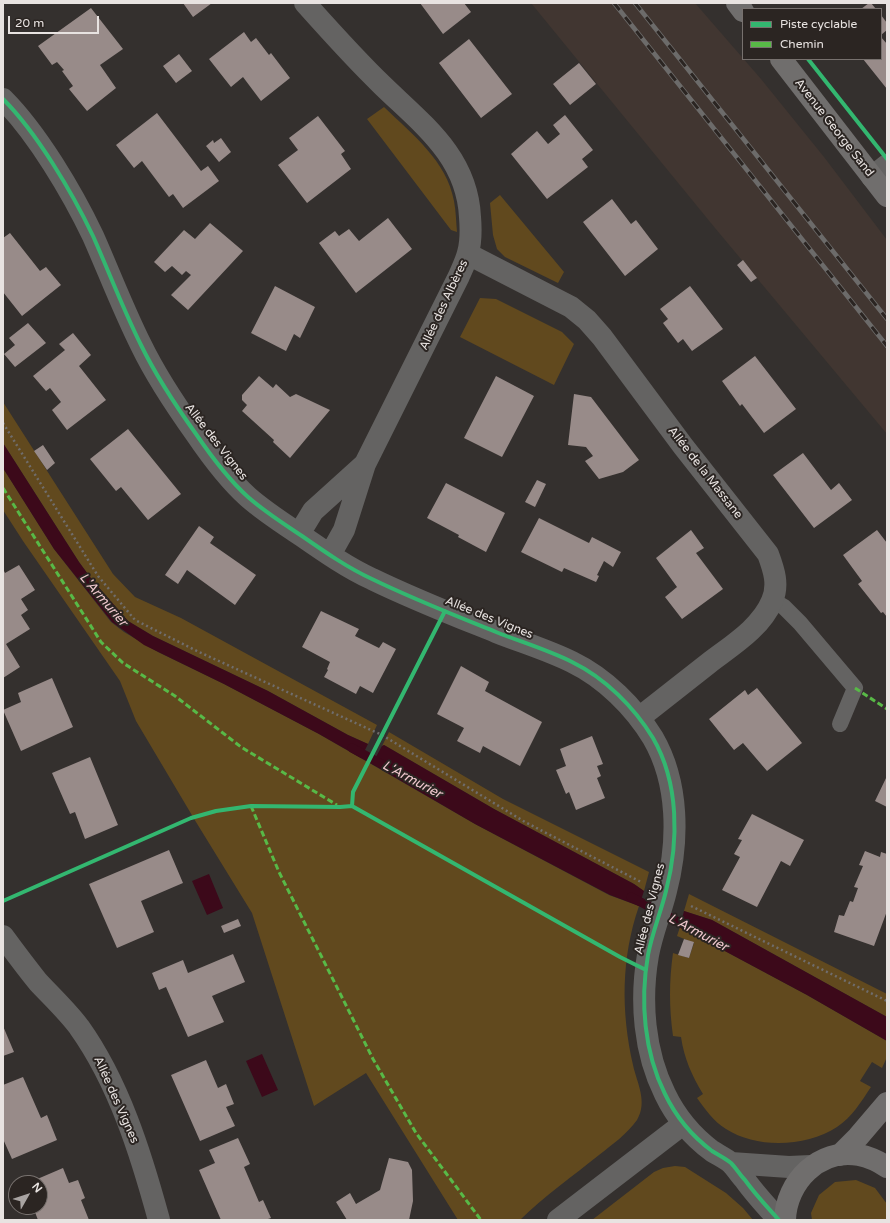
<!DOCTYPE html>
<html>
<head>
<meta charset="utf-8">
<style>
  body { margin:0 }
  #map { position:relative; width:890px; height:1223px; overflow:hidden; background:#34302e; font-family:"Varela Round",sans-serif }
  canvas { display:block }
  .frame { position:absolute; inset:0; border:4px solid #e8e3e1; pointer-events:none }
  .legend { position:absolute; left:742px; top:8px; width:140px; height:52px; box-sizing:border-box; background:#2b2522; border:1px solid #77716e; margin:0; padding:5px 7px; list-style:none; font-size:12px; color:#e8e3e1 }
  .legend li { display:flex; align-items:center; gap:8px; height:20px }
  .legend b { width:20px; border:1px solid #77716e }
  .north { position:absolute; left:8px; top:1175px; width:40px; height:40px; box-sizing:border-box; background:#2b2522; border:1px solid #77716e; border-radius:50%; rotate:51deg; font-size:11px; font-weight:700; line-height:16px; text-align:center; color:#e8e3e1 }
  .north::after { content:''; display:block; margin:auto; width:14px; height:18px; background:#a9a4a2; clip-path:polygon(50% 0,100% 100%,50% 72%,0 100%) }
  .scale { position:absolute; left:8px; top:16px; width:91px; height:18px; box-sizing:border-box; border:2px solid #e8e3e1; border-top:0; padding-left:5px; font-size:12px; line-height:14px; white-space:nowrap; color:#e8e3e1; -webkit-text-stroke:3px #2b2522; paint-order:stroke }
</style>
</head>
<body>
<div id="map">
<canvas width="890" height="1223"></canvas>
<div class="frame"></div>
<ul class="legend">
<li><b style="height:5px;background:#33b770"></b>Piste cyclable</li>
<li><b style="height:5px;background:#58b947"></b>Chemin</li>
</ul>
<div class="north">N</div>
<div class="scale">20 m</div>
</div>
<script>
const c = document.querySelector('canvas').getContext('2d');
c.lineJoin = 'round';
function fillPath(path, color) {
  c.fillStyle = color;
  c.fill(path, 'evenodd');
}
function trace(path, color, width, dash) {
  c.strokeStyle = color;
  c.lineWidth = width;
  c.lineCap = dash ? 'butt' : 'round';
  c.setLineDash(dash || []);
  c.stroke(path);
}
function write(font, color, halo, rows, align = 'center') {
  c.font = font + ' "Varela Round",sans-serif';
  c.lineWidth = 4;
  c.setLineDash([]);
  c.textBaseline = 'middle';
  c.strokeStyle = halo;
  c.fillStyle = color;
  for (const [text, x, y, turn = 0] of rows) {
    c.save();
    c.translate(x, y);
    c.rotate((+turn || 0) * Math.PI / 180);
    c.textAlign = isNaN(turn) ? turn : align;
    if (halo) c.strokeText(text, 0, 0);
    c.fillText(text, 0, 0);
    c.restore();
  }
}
fillPath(new Path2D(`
  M531,3H695L761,79L824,157L887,240V434L715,228Z`), '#413631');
fillPath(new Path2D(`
  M384,107C412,134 447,161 454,201C456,211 456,222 457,232L451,230L367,119Z
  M500,195L564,272L558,283L505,257L497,249L493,235L490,203Z
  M480,298L496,299L562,332L574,344L554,385L460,337Z
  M3,402L113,574L135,597L181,618L377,725L368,744L348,735L268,691L153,636L128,621L93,581L79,562L3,443Z
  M3,468L54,549L111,622L124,632L158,652L224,684L319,734L475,824L609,895L639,906C621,958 621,1012 633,1065C637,1083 648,1102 637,1120C627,1134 613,1144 599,1155C573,1176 544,1196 520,1220H458L366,1073L314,1106L252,913L196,822L136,721L120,681L23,541L3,510Z
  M389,732L503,799L649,872L644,891L634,884L494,809L384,745L382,746Z
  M689,894L887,994V1017L712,920L684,911Z
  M680,927L807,995L887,1041V1057L882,1068L872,1062L860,1081L871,1087C861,1102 852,1117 837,1127C806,1147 757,1149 726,1129C714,1122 705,1109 697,1098L703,1094C692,1076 684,1058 681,1037L673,1036C669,1008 669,981 673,953L689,958L694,943L677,936Z
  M675,1166L685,1167L726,1193L743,1208L753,1220H592L654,1172L663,1168Z
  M856,1180L875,1188L887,1204V1220H812L811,1213L819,1195L835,1182Z`), '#61491e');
fillPath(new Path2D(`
  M3,443L79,562L93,581L128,621L153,636L268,691L348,735L368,744L361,758L319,734L224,684L144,645L112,622L54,549L3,468Z
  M384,745L494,809L634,884L644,891L639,906L610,895L475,824L372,764L382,746Z
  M209,874L223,908L207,915L192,881Z
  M684,911L712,920L887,1017V1041L807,995L680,927Z
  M262,1054L278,1090L262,1097L246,1061Z`), '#3c091a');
trace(new Path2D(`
  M352,748L385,766
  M631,897L692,929`), '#3c091a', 9);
fillPath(new Path2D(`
  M183,3H212L193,17Z
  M420,3H464L471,12L443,34Z
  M869,3H871L876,9H861Z
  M91,8L123,49L100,65L116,88L87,111L69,89L73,86L62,71L64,70L57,62L52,65L38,46Z
  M881,15L887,23V30L881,35Z
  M244,32L251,42L256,38L269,55L271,53L290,78L261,101L243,77L231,87L209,59Z
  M881,37L887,44V89L863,59H881Z
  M469,39L512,94L481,118L439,63Z
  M179,54L192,71L176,83L163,66Z
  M579,63L596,84L570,105L553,84Z
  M157,113L201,171L208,166L219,181L183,208L173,194L169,197L142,161L134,168L116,145Z
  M565,115L593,150L582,159L588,167L547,199L511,154L537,131L548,144L560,134L553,125Z
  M318,116L345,151L341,154L351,169L307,203L278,165L298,150L289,138Z
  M221,138L231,152L219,162L206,146L213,140L214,143Z
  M612,199L631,224L636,220L658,249L625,276L583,222Z
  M388,218L412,249L356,293L319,243L335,231L339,236L349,229L359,241Z
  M210,223L243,251L188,310L171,295L191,275L186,271L182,275L172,266L165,272L154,262L184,230L195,239Z
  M10,233L40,271L46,267L61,285L22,316L3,292V238Z
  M743,260L757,278L751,282L737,265Z
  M275,286L315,307L300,338L294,334L286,351L251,333Z
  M690,286L723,329L692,351L683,339L678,343L663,323L668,319L660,309Z
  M28,323L46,343L15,367L4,354L15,345L9,338Z
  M73,333L91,355L79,366L106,400L67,430L52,410L61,402L50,388L46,391L33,376L65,350L59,344Z
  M755,356L796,409L764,433L742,404L740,406L722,381Z
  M259,376L273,388L276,384L290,397L296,394L330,410L290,458L273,442L274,440L242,411L247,405L242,400V395Z
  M496,376L534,396L502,457L464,438Z
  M574,394L591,397L639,460L623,472L599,479L585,461L593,456L586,447L568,445Z
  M128,429L181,494L148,520L121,487L116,491L90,459Z
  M43,445L55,463L47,470L34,451Z
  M803,453L831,490L839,483L852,500L814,528L773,475Z
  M537,480L546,484L535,507L525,502Z
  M446,483L505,513L486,552L458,537L459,535L427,518Z
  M539,518L589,543L592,537L621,552L613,567L604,561L597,575L599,576L596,582L564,568L562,572L521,552Z
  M199,526L214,537L210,543L256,575L235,605L187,570L178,584L165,575Z
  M691,530L704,548L696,553L723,589L682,619L665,597L677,587L656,558Z
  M877,530L887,543V617L883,612L881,613L858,584L862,581L843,555Z
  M19,565L35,590L21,599L28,610L21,615L30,629L6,644L20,667L3,678V572L4,571L5,573Z
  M321,611L359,629L355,636L379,648L383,642L396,649L373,693L360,686L356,694L324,677L328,670L327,669L330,662L302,647Z
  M461,666L489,682L485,691L542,722L520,766L483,746L480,753L457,741L464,728L437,714Z
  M52,678L73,727L21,751L3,710L21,702L18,693Z
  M757,688L802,743L767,771L743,743L734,750L709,719L745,690L748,695Z
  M592,736L603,764L597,766L601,776L597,778L605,798L576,810L569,792L566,794L556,770L566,766L560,749Z
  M90,757L118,825L85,839L75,812L70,814L52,773Z
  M887,776V807L875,801Z
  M752,814L804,840L790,866L781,861L757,907L722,890L740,857L734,854L742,840L738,839Z
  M169,850L183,883L141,901L154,932L117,948L89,884Z
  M865,851L880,857L881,852L887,854V911L874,946L834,932L839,915L844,916L850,901L853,902L858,888L854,887L863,866L859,865Z
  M238,919L241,926L224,933L221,926Z
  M684,939L694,942L689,958L678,955Z
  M233,954L245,982L212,996L224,1022L188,1037L166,987L159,990L152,973L183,960L188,973Z
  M3,1026L14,1052L3,1056Z
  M206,1060L218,1088L226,1084L234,1104L226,1107L235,1126L200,1141L171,1075Z
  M23,1077L41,1118L47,1115L57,1140L12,1159L3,1139V1085Z
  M238,1138L250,1164L244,1167L259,1202L263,1200L271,1218L265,1220H221L199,1170L215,1163L209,1150Z
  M389,1158L408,1162L412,1170L413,1201L409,1220H347L336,1202L350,1193L356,1204L380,1190Z
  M63,1168L69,1183L78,1180L85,1198L81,1200L89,1220H38L33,1207H40V1183H28Z`), '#988b89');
trace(new Path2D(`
  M3,423L98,576L135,620L199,652L382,735L525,822L641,882
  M352,806L353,792L432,636
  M340,807L352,806L620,957
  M691,906L887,1001`), '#706d6c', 2.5, [2, 3]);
trace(new Path2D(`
  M772,600L784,607L800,623L855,688L840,724`), '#646362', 16);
trace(new Path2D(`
  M305,3C330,31 355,59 382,85C422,124 467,156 470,217C471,229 471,242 468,253C466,261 462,269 459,276L365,464
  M3,99C37,133 72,192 93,236C109,272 123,309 141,345C156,376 176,406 196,434C211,456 228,479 248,497C265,512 284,524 302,536C325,552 348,568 372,579C413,599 454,615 496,632C521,642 548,650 572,662C605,678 634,707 653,738C679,783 679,841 666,891C661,912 652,933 648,955C640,1001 644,1052 665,1094C676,1117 692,1136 712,1151C718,1155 725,1158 731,1163C736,1168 740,1175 745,1180C755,1194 767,1207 779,1220
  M872,177L887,165
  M468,254L571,307L587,320L602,337L683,446L768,554C774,570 779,585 772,601C761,628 731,646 709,663C686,681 662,700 639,718
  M299,534L313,511L365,464L344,530L330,555
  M3,936C14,951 26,967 38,982C52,997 67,1011 79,1027C119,1083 141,1154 159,1220
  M731,1163L789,1167L811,1166
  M558,1220L683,1124`), '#646362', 22);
trace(new Path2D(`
  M737,3L743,11
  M781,59L887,196
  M840,1155L858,1137L887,1103
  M785,1220C786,1182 819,1148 859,1155C869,1157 878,1161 887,1167`), '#706e6d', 22);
const rail = new Path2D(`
  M614,3L887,346
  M635,3L887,319`);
trace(rail, '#6c6b6a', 4.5);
trace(rail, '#2b2522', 3, [9]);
trace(new Path2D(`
  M3,488L101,642L123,663L175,696L241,747L337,805
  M855,688L887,709
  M251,806L279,872L373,1059L416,1133L481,1220`), '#58b947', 3, [6, 3]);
trace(new Path2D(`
  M808,59L887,159
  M3,99C37,133 72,192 93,236C109,272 123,309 141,345C156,376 176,406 196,434C211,456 228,479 248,497C265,512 284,524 302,536C325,552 348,568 372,579C413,599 454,615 496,632C521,642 548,650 572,662C605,678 634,707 653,738C679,783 679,841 666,891C661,912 652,933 648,955C640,1001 644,1052 665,1094C676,1117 692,1136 712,1151C718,1155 725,1158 731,1163C736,1168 740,1175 745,1180C755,1194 767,1207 779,1220
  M352,806L353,792L445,611
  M3,901L191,818L216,811L251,806L340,807L352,806L620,957L646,970`), '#33b770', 4);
write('12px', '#e8e3e1', '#2b2522', [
  ["Avenue George Sand",834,128,52],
  ["Allée des Albères",444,305,-65],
  ["Allée des Vignes",216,442,52],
  ["Allée de la Massane",705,473,52],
  ["Allée des Vignes",489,618,22],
  ["Allée des Vignes",650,909,-76],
  ["Allée des Vignes",116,1100,66]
]);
write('italic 13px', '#f2cad0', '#2b2522', [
  ["L'Armurier",103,600,49],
  ["L'Armurier",412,780,28],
  ["L'Armurier",698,933,28]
]);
</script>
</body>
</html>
